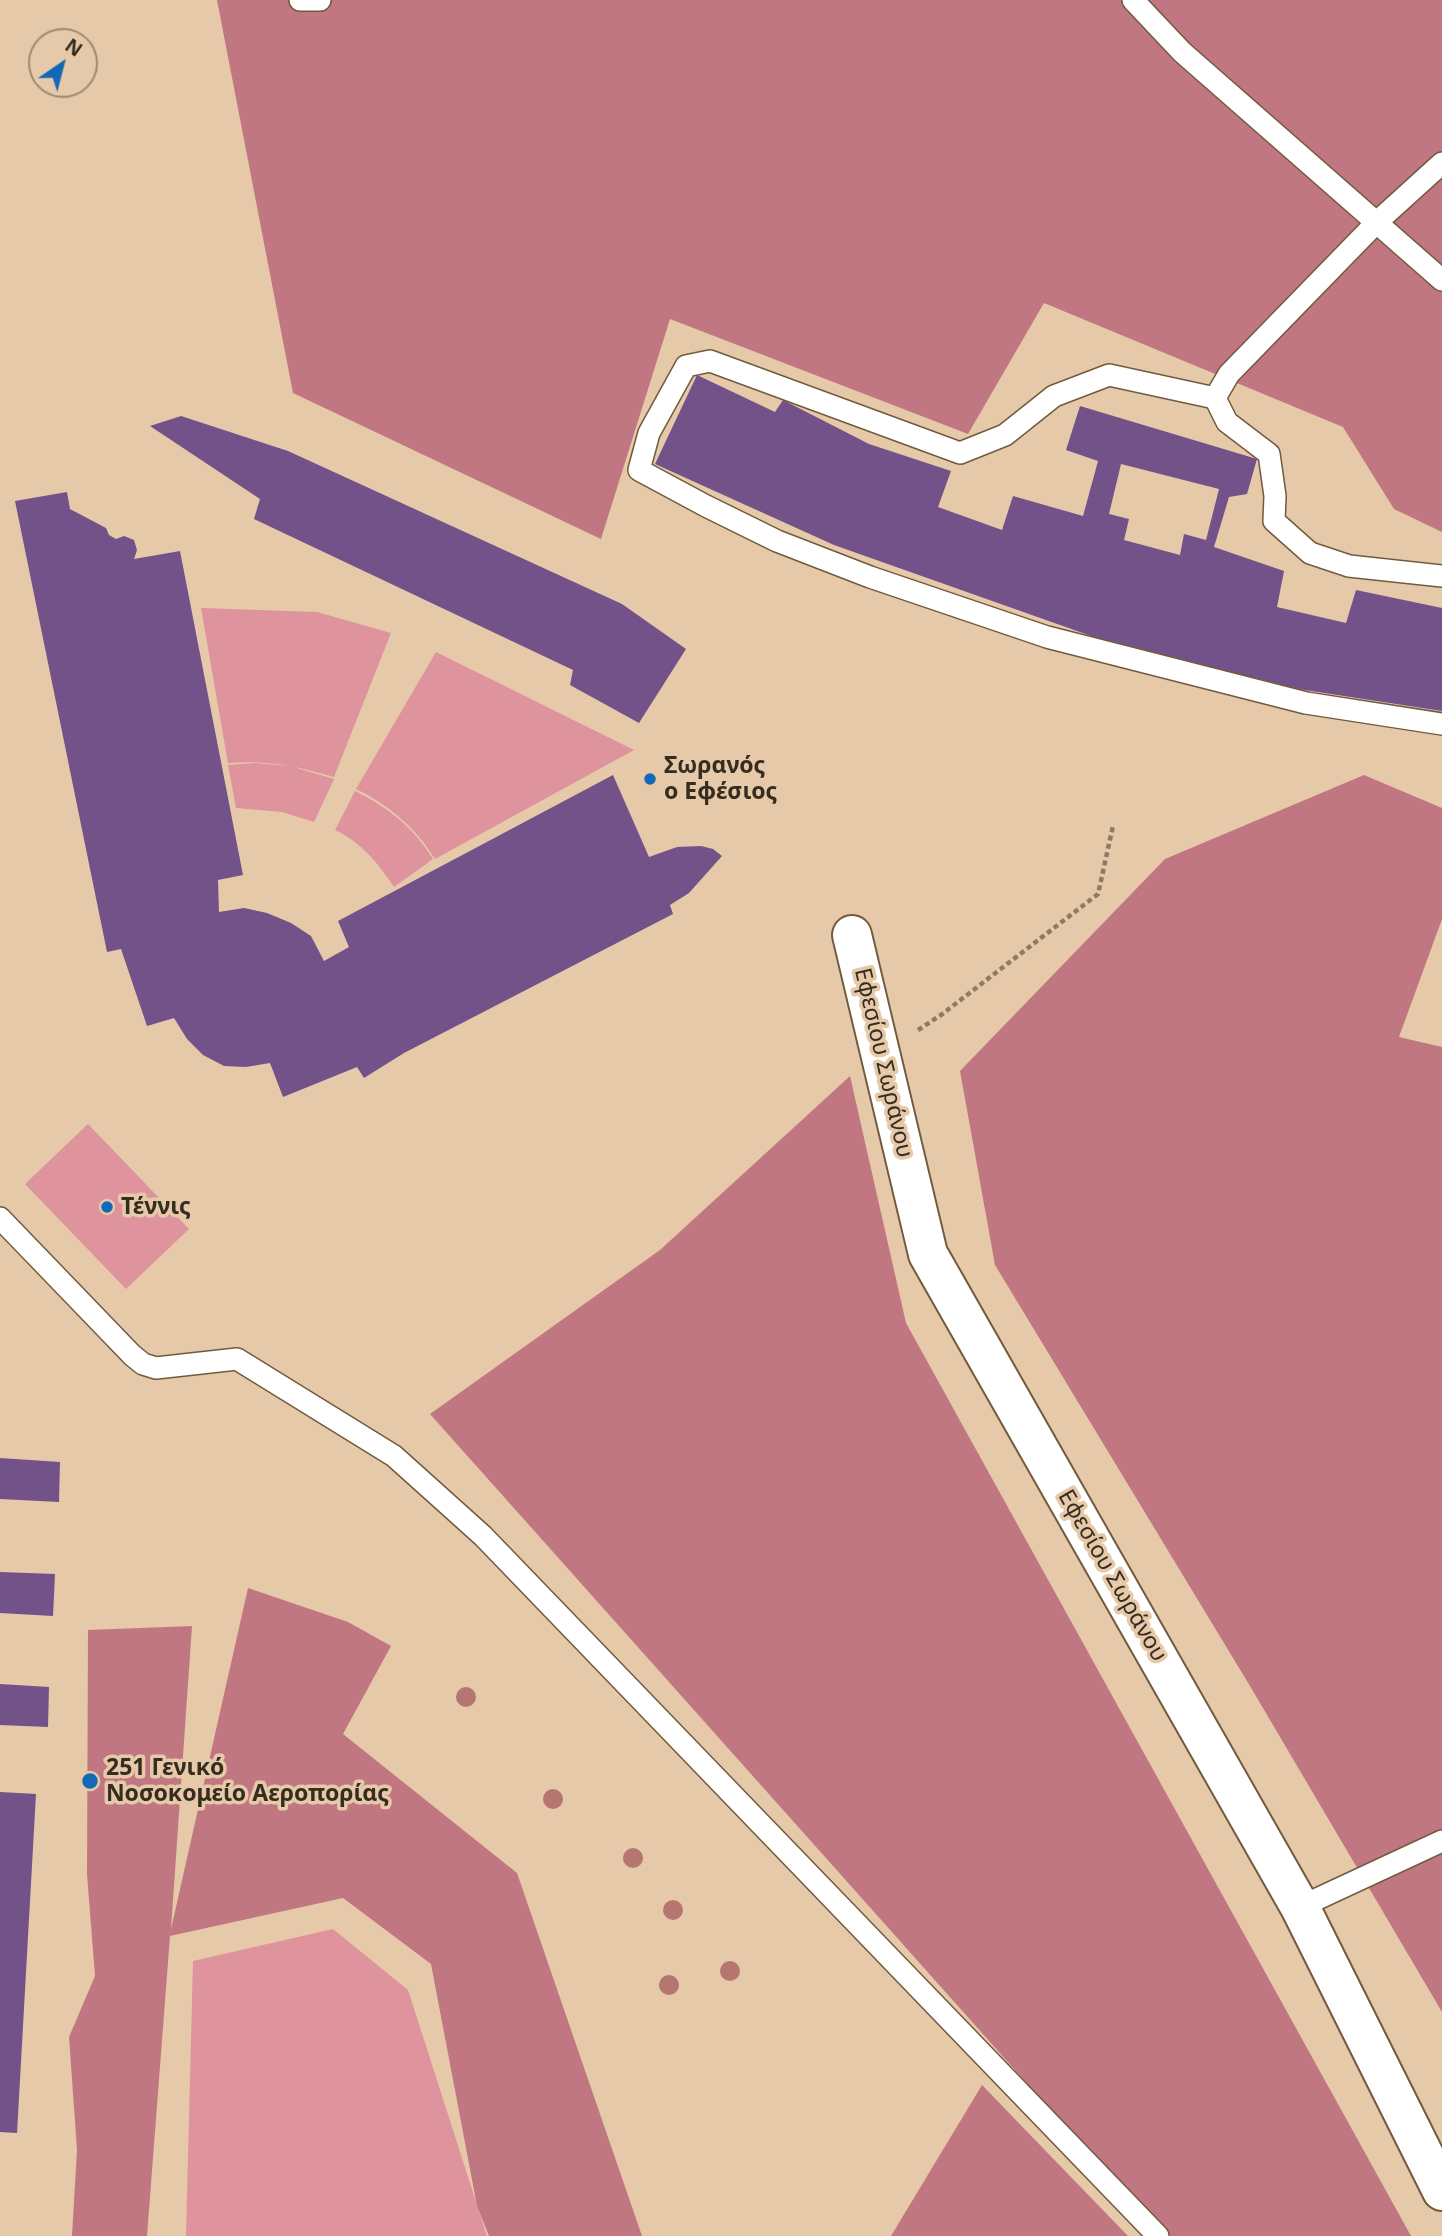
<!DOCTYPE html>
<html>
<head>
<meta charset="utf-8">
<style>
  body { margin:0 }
  #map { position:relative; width:1442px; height:2236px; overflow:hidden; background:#e5c9a9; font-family:"Noto Sans",sans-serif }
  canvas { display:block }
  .north { position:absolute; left:28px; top:28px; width:70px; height:70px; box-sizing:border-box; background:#e5c9a9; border:2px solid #9f8a72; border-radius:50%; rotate:35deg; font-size:19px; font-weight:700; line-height:28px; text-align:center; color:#362c1f }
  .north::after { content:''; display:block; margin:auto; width:24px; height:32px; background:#1169b7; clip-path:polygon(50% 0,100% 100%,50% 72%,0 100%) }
</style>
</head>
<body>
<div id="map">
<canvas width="1442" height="2236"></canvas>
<div class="north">N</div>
</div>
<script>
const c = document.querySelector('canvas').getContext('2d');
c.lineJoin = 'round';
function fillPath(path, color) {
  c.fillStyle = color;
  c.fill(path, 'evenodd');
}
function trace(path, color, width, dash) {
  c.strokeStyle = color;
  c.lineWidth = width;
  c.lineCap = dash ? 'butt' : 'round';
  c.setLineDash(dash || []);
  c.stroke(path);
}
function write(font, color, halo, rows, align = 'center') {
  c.font = font + ' "Noto Sans",sans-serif';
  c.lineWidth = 7;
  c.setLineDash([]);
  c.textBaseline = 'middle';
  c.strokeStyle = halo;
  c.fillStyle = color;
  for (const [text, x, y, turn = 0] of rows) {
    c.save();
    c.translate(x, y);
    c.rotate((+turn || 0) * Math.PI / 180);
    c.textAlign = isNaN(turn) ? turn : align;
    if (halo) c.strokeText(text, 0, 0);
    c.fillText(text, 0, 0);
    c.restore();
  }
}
fillPath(new Path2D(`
  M201,608L317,612L391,633L334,777C296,766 267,760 228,763Z
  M436,652L634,750L435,859C415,827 390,806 356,789Z
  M254,763L290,766L334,779L314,822L282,812L236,808L228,765Z
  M355,791C389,808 413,827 433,859L394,887C378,863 361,842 335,830Z
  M88,1124L189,1229L126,1289L25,1184Z
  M333,1929L408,1990L487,2236H186L193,1961Z`), '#de939d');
fillPath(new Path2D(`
  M217,0H1442V532L1394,509L1343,427L1044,303L968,434L670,319L601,539L293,393Z
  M1364,775L1442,808V919L1399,1037L1442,1047V2012L1250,1686L995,1265L960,1071L1165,859Z
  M850,1076L906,1323L1411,2236H1163L430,1414L660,1250Z
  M248,1588L348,1622L391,1646L343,1734L517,1873L642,2236H489L477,2206L431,1964L343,1898L170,1936L147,2236H72L77,2150L69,2037L95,1976L87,1874L88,1630L192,1626L171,1929Z
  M982,2085L1128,2236H891Z`), '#c17781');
fillPath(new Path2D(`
  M697,375L775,412L783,400L869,444L951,471L938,507L1002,530L1013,496L1083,516L1098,461L1066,450L1080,406L1257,459L1247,494L1229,497L1214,547L1284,571L1277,607L1346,623L1356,590L1442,608V711L1298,689L1094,637L834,545L655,464ZM1121,464L1219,489L1206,540L1184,534L1180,555L1124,540L1129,519L1109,514Z
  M181,416L288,451L622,604L686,649L639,723L570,685L573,670L254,519L260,499L150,426Z
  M67,492L70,509L106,528L109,535L116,539L124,536L134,540L137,550L134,559L180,551L243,875L218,880L219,912L244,908L267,913L291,923L311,936L324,961L349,947L338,921L613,775L649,857L677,847L701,846L713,849L722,856L689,893L670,905L673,914L404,1053L364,1078L357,1067L283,1097L270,1063L246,1067L224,1066L203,1055L187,1039L174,1018L147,1026L121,949L107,952L15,501Z
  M0,1458L60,1462L59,1502L0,1499Z
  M0,1572L55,1574L53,1616L0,1613Z
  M0,1684L49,1687L48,1727L0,1725Z
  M0,1792L36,1794L17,2133L0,2132Z`), '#735189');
const service = new Path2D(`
  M300,0H320
  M1133,0L1182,52L1442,280
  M1215,398L1109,375L1054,396L1005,435L960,453L710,361L686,366L649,433L639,470L706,506L777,541L870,577L1047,637L1306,703L1442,724
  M1215,398L1227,422L1269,454L1275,496L1274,521L1310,553L1349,566L1442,576
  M1215,398L1229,374L1377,222L1442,163
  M0,1218L132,1355L143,1364L156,1368L237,1359L394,1456L483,1536L1158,2236
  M1300,1907L1442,1841`);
const minor = new Path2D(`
  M852,935L928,1254L1300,1907L1442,2191`);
trace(service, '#725a3d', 24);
trace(minor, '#725a3d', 42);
trace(new Path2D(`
  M918,1030L941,1015L1098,894L1113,826`), '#8e7b64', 4.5, [5, 3.5]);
trace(service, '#fff', 21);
trace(minor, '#fff', 38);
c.fillStyle = '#b57571';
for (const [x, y] of [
  [466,1697],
  [553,1799],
  [633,1858],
  [673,1910],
  [730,1971],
  [669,1985]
]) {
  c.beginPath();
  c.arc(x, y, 10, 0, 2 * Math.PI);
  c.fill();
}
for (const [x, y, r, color] of [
  [650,779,7,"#1169b7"],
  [107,1207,7,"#1169b7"],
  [90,1781,9,"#1169b7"]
]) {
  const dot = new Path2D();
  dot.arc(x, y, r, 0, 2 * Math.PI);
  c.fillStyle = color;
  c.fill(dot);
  trace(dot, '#e5c9a9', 2.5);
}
write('bold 23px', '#362c1f', '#e5c9a9', [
  ["Σωρανός",664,766],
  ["ο Εφέσιος",664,792],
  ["Τέννις",121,1207],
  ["251 Γενικό",106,1768],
  ["Νοσοκομείο Αεροπορίας",106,1794]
], 'left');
write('23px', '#362c1f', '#e5c9a9', [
  ["Εφεσίου Σωράνου",883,1063,77],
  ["Εφεσίου Σωράνου",1112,1576,60]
]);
</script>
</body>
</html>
